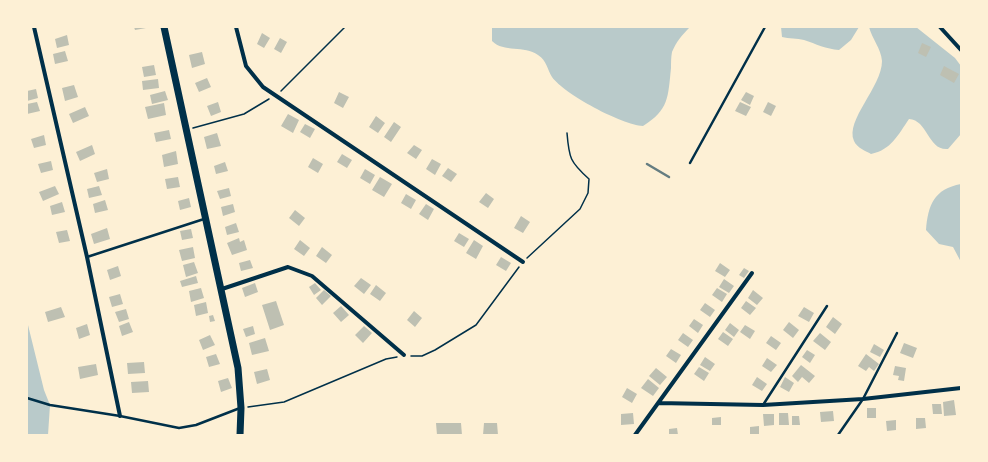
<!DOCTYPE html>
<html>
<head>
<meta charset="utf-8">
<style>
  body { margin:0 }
  #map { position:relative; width:988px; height:462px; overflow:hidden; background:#fdf0d5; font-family:Ubuntu,sans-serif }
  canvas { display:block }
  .frame { position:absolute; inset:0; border:28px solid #fdf0d5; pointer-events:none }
</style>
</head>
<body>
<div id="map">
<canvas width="988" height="462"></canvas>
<div class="frame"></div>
</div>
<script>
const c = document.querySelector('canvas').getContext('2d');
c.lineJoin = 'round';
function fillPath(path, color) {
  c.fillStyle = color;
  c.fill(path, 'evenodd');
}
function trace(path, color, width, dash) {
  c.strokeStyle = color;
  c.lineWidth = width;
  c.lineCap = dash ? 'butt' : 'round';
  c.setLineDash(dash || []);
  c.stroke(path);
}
fillPath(new Path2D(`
  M492,27H690C682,35 676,42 672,52C671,57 671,63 671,68C668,97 669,110 643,126C622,125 564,94 552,77C547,69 547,61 538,55C524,45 504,53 492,41Z
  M781,27H859L851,40L839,50C826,49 816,44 804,40C797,38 789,39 782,37Z
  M869,27H916L955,58L961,66V134L948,149C928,151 928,120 909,119C898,135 891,150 871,154C866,151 857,148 854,141C845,120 882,87 882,61C881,48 872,39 869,27Z
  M961,184V262L953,247L939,244L926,230C928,205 934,189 961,184Z
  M27,321L44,390L50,405L48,435H27Z`), '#b9caca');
fillPath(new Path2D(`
  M134,27H146V28L135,30Z
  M262,33L270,38L264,48L257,44Z
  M67,35L69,45L57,48L55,39Z
  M280,38L287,42L281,53L274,49Z
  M922,43L931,47L926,57L918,53Z
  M65,51L68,61L55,64L53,54Z
  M202,52L205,64L192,68L189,55Z
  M154,65L156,75L144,77L142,67Z
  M944,66L959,74L954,83L940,75Z
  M207,78L211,87L199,92L195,83Z
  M158,79L159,88L143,90L142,81Z
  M74,85L78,97L65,101L62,88Z
  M36,89L38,98L27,101V91Z
  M165,91L168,100L152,104L150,95Z
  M339,92L349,97L343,108L334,103Z
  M746,92L754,96L750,105L741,100Z
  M37,102L40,111L27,114V104Z
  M218,102L221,112L211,116L207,106Z
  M740,102L751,107L746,116L735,111Z
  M768,102L776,106L771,116L763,112Z
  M164,103L166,115L148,119L145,107Z
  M85,107L89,116L73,123L69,114Z
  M288,114L299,120L293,133L281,126Z
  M376,116L385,123L378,133L369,127Z
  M394,122L401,127L391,142L384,137Z
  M305,124L315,129L310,138L300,132Z
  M169,130L171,139L156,142L154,133Z
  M217,133L221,146L207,149L204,137Z
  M44,135L46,145L34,148L31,139Z
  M92,145L95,154L80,161L76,152Z
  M414,145L422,150L416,159L407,153Z
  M176,151L178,164L164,167L162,155Z
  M342,154L352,160L347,168L337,162Z
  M313,158L323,164L318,173L308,167Z
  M432,159L441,164L435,175L426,169Z
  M51,161L53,170L41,173L38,164Z
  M225,162L228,171L216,174L214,166Z
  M448,168L457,174L451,182L442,176Z
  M107,169L109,179L97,182L94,173Z
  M365,169L375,175L370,184L360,178Z
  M178,177L180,187L167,189L165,179Z
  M380,177L392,184L384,197L372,190Z
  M55,186L59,194L43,201L39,192Z
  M99,186L102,195L89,198L87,189Z
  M229,188L231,196L220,199L217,191Z
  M486,193L494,199L488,208L479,202Z
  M406,194L416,200L411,209L401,203Z
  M189,198L191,207L180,210L178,201Z
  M105,200L108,210L95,213L93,204Z
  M62,202L65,212L52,215L50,206Z
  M233,204L235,212L223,216L221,207Z
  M426,204L434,209L428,220L419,214Z
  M295,210L305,218L299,226L289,218Z
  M521,216L530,222L523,233L514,228Z
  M236,223L239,232L227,235L225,227Z
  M107,228L110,239L94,244L91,234Z
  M191,229L193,238L182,240L180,231Z
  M67,230L70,241L59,243L56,232Z
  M459,233L469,239L464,247L454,241Z
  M239,238L240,242L244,240L247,250L232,255L227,243Z
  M300,240L310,248L304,256L294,249Z
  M474,240L483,246L476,259L466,253Z
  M193,247L195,258L182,261L179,250Z
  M322,247L332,255L326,263L316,256Z
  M501,257L511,263L506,271L496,265Z
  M250,260L253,268L241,271L239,263Z
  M194,262L198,273L186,277L183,265Z
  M720,263L730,270L725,277L715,271Z
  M118,266L121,276L110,280L107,270Z
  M744,268L749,271L744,278L739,275Z
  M196,276L198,283L182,287L180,281Z
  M361,278L371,285L364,294L354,286Z
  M724,279L734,286L729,293L719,287Z
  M255,283L258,292L245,297L242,288Z
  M315,283L321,290L314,295L309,287Z
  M376,285L386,293L380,301L370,294Z
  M201,288L204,298L191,302L189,291Z
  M717,288L727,294L722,302L712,295Z
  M324,290L331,296L322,305L316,298Z
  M753,290L763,298L757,305L748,298Z
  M120,294L123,304L112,307L109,297Z
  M276,301L284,325L270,330L262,305Z
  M746,301L756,308L750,315L741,308Z
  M206,302L208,313L196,316L194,305Z
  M705,303L715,310L710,317L700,310Z
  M341,306L349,315L341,322L333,313Z
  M61,307L65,317L48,322L45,312Z
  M804,307L814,313L809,322L798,316Z
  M126,309L129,319L119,322L115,312Z
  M414,311L422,318L415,327L407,320Z
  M213,315L215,321L210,322L209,316Z
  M833,317L842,324L835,334L826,327Z
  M694,319L703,325L698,333L689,326Z
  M129,322L133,332L122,336L119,326Z
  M789,322L799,330L793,338L783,330Z
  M730,323L739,330L734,337L725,330Z
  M87,324L90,335L79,339L76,328Z
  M745,325L755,331L750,339L740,332Z
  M253,326L255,334L246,337L243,329Z
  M364,326L372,333L363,343L355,335Z
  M723,332L733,339L728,346L718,339Z
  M683,333L693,340L688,347L678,340Z
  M820,333L831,342L825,350L813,341Z
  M210,335L215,345L203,350L199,340Z
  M771,336L781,343L776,350L766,343Z
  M265,338L269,351L252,355L249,343Z
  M904,343L917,348L913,358L900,353Z
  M874,344L884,350L880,357L870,352Z
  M671,349L681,355L676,363L666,356Z
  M807,350L815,355L810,363L802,357Z
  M216,354L220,364L209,367L206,357Z
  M866,354L879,364L874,371L869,367L866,371L858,366Z
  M705,357L715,364L710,371L700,365Z
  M767,358L777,365L771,372L762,366Z
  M144,362L145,373L128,374L127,363Z
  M96,364L98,375L80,379L78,367Z
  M801,365L815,376L809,383L802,377L798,382L792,376Z
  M895,366L906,368L904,381L898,380L899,376L893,375Z
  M699,367L709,373L704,381L694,374Z
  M656,368L667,377L660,385L649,376Z
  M267,369L270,380L257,384L254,372Z
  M757,377L767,384L762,391L752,385Z
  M785,377L794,383L789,392L780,387Z
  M228,378L232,388L221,392L218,381Z
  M648,379L659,388L653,396L641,388Z
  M148,381L149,392L132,393L131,382Z
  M627,388L637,394L632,403L622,397Z
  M954,400L956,415L944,416L943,402Z
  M932,404H941L942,414H933Z
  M867,408H876V418H867Z
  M833,411L834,421L821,422L820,412Z
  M633,413L634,424L621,425V414Z
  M779,413H788L789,425H779Z
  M763,414H774V425L764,426Z
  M792,416H799L800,425H792Z
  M721,417V425H712V418Z
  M916,418H925L926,428L916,429Z
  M896,420V430L887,431L886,421Z
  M436,423H461L462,435H437Z
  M484,423H497L498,435H483Z
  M759,426V434H750V427Z
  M677,428L678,435H669V429Z`), '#bec0b2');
trace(new Path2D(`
  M281,91L345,27
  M193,128L244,114L269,99
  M527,258L580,209L588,193L589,179C570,162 569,158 567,133
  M411,356H422L435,350L476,325L519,267
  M248,407L284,402L386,359L397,357`), '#003049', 1.5);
trace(new Path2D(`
  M690,163L765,27
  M87,257L204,219
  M27,398L50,405L120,416L179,428L196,425L240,408
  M763,405L827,306
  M838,435L863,399L897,333`), '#003049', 2.5);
trace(new Path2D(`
  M34,27L87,257L120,416
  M236,27L246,66L263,87L523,262
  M940,27L961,50
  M222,289L288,267L312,276L404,355
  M658,403L763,405L863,399L961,388
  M635,435L752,273`), '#003049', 4);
trace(new Path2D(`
  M164,27L238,368L241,408L240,435`), '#003049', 7);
trace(new Path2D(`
  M647,164L669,177`), '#657d81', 2.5);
</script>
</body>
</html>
